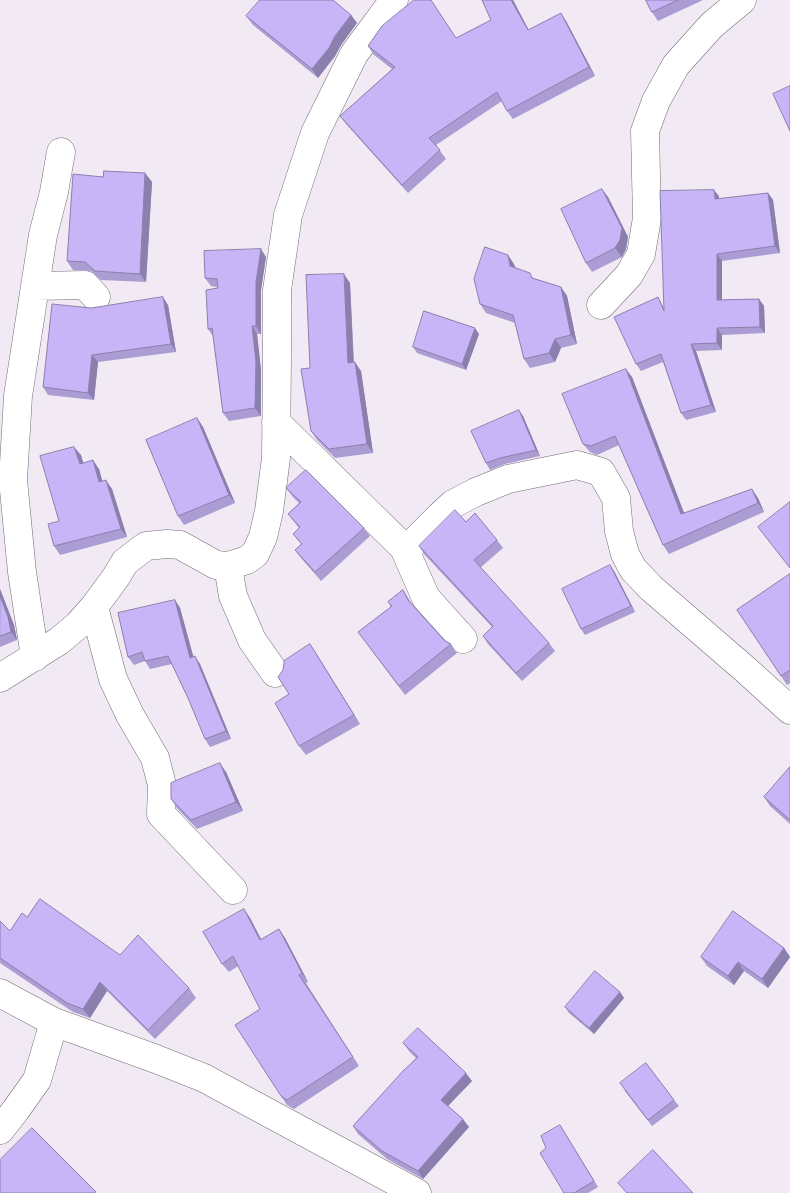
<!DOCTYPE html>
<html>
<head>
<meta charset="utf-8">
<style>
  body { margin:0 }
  canvas { display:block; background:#f1eaf4 }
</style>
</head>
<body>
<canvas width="790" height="1193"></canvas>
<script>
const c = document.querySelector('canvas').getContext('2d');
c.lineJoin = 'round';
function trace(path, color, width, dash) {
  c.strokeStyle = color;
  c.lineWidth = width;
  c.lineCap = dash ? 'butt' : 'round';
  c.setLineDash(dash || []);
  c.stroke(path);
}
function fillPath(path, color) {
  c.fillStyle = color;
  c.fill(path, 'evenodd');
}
const minor = new Path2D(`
  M35,286L85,285L96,297
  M601,305L629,275L641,254L647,218L645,131L656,101L676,65L712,25L742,0
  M276,422L404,548L414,542L440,516L453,504L476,492L508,479L577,465L601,472L616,498L619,531L625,554L633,569L651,588L746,670L790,710
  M404,548L426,598L463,639
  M228,566L233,596L252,640L275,673
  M94,607L113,679L130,715L155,758L162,785L161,814L233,890
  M35,657L22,572L13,480L18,396L43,235L54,192L61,152
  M0,678L59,641L78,625L94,607L116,577L125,562L146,546L167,544L180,545L216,565L228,566L247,560L255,554L263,537L269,511L276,458L277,357V290L288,215L315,133L354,54L394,0
  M0,993L54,1022L156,1059L204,1078L417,1193
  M0,1130L15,1111L37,1080L54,1022`);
trace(minor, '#726c74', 29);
trace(minor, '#fff', 28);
fillPath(new Path2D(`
  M482,0H513L529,30L566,21L595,76L513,119L507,111L502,101L436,145L446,159L408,193L346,124L340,116L392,69L373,54L368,46L456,38L491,20Z
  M646,0H703L658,21L652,12Z
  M351,15L357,23L341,45L335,56L318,78L253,25L246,16Z
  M145,173L152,182L146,282L101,280L91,271L73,270L67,261L103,177Z
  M768,193L773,200L780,253L722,261V300L759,299L764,306L765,333L722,335V350L696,351L716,412L686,420L681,413L663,362L641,371L636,364L658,297L664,308L719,196V199Z
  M608,197L628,237L626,249L622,257L592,272L586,263Z
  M266,257L261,290V334H257L261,370V416L229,421L223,413L213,336L208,329L217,287L211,286L205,278Z
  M514,264L515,267L535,279L561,287L567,296L577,344L561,348L555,362L530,368L524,359L515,323L486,313L480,304Z
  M350,283L354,363L361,371L373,453L335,458L317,440L311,431L310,368Z
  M168,305L176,352L98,362L94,400L48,395L43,387L91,308Z
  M479,334L466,370L417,353L413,347Z
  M632,377L684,514L758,498L764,512L669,554L663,545L619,445L597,455L590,452L583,444Z
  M523,416L540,456L505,464L490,470L486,463Z
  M197,418L203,427L235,503L184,525L178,516Z
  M81,455L83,463L99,469L102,481L112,489L127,537L60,555L54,546L59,521Z
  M286,488L364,528L370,536L321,581L301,558L295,550L301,544L293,534L299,528L288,514L299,503L293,497Z
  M466,522L497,540L503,548L480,568L549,643L555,651L522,681L488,644L483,636L492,627L424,554L419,546Z
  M614,571L635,612L585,635L581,629Z
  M790,574V683L787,685L737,610Z
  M0,589L14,625L17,640L0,647Z
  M403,590L412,604L445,641L451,644L457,653L405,695L358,632L391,607L388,602Z
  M175,600L180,608L193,657L200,664L231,739L210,747L205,739L188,698L172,664L150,669L145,661L134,665L128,657Z
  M310,644L360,724L306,755L299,746L289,694L283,670L284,663Z
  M790,767V824L770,806L764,797Z
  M226,772L243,811L197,829L177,808L171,799Z
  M244,909L250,918L261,939L279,929L285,938L308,982L306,983L359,1066L294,1109L287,1105L281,1096L260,1009L238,966L229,972L222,964Z
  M27,917L120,955L189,988L196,998L155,1039L107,991L90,1018L73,1012L0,963V921L10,931Z
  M784,948L790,957L768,988L744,971L734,985L707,966L701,957Z
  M620,992L624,998L594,1034L569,1013L565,1007Z
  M403,1043L472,1081L448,1106L469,1127L423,1179L387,1159L358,1134L353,1126L416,1058L409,1051Z
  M624,1090L674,1100L679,1106L652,1126Z
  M560,1125L598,1187L588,1193H564L546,1148Z`), '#ab9cd4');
fillPath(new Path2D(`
  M511,0H513L533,39L528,30Z
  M561,13L566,21L595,76L589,67Z
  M351,15L357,23L341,45L335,56L318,78L312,69Z
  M145,173L152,182L146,282L140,274Z
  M602,189L608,197L628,237L626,249L622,257L615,248Z
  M714,190L719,196V206L715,199Z
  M768,193L773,200L780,253L775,246Z
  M261,249L266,257L261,290V334L256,326V282Z
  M717,254L722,261V307L717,300Z
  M508,255L514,264L517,274L510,266Z
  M344,274L350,283L354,372L348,363Z
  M561,287L567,296L577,344L571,335Z
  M163,297L168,305L176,352L171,344Z
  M759,299L764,306L765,333L760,327Z
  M252,326L257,334L261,370V416L255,408Z
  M475,328L479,334L466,370L462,364Z
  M717,328L722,335V350L717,343Z
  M555,339L561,348L555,362L549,353Z
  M691,344L696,351L716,412L711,405Z
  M92,355L98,362L94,400L88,393Z
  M355,362L361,371L373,453L367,444Z
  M626,369L632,377L688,523L681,514Z
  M519,410L523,416L540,456L536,450Z
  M197,418L203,427L235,503L229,495Z
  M74,447L81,455L86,473L80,464Z
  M93,460L99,469L105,491L99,482Z
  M106,480L112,489L127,537L121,529Z
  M752,489L758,498L764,512L758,503Z
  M610,565L614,571L635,612L631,606Z
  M0,589L14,625L17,640L11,632L0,596Z
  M175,600L180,608L196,666L190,658Z
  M310,644L316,653L360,724L354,715Z
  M195,656L200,664L231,739L226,731Z
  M220,763L226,772L243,811L236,802Z
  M244,909L250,918L266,949L260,940Z
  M279,929L285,938L308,982L302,973Z
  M784,948L790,957L768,988L762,979Z
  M738,962L744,971L734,985L728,976Z
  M100,982L107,991L90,1018L83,1009Z
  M620,992L624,998L594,1034L589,1028Z
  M466,1073L472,1081L446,1108L441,1100Z
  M463,1119L469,1127L423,1179L418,1171Z`), '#8b7fad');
const building = new Path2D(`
  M260,0H333L351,15L335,36L329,48L312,69L246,16Z
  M414,0H431L456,38L491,20L482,0H511L528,30L561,13L589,67L507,111L497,92L429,138L440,150L402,185L340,116L395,67L368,46L382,26Z
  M646,0H678L652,12Z
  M790,86V131L773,94Z
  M104,171L145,173L140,274L95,271L85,262L67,261L73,174L103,177Z
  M602,189L622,228L620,240L615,248L586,263L561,209Z
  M714,190L715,199L768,193L775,246L717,254V300L759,299L760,327L717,328V343L691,344L711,405L681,413L661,354L636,364L614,317L658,297L664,311L660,191Z
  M485,247L508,255L510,266L530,273L532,278L561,287L571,335L555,339L549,353L524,359L513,315L480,304L474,279Z
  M261,249L256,282V326H252L256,362L255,408L223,413L212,328L208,329L206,290L218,288L217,279L205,278L204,251Z
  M344,274L348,363L355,362L367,444L329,449L311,431L301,369L310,368L306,275Z
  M163,297L171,344L92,355L88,393L43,387L52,304L91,308Z
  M424,311L475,328L462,364L413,347Z
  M626,369L681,514L752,489L758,503L663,545L615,436L591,446L583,444L562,394Z
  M519,410L536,450L500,458L486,463L471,431Z
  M197,418L229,495L178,516L146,440Z
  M74,447L80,464L93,460L99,482L106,480L121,529L54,546L48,524L59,521L40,456Z
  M306,470L364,528L315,572L295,550L302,544L293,534L300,527L288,514L301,502L286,488Z
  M790,502V568L758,527Z
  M455,510L466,522L475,513L497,540L474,560L549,643L516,673L483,636L493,626L419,546Z
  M610,565L631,606L581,629L562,589Z
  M790,574V670L781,676L737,610Z
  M403,590L408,600L445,641L451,644L399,686L358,632L392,606L388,602Z
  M0,596L8,617L11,632L0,636Z
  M175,600L190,658L195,656L226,731L205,739L188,698L168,656L145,661L142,652L128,657L118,613Z
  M310,644L354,715L299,746L275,703L289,694L278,677L283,670L284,663V661Z
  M220,763L236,802L191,820L171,799V783Z
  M790,767V820L764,797Z
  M40,899L120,955L138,935L189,988L148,1030L100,982L83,1009L67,1003L0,958V921L10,931L22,913L27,917Z
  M244,909L260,940L279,929L302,973L299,975L353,1057L287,1100L281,1096L235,1025L260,1009L233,956L222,964L203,932Z
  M733,911L784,948L762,979L738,962L728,976L701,957Z
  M595,971L620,992L589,1028L565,1007Z
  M418,1028L466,1073L441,1100L463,1119L418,1171L382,1151L353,1126L403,1071L418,1057L403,1043Z
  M646,1063L674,1100L648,1120L620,1083Z
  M560,1125L594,1181L574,1193H564L540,1153L546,1148L541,1136Z
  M32,1128L96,1192L94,1193H0V1160Z
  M653,1150L693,1193H627L618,1183Z`);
fillPath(building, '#c7b5f7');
trace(building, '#8b7fad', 1);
</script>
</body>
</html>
